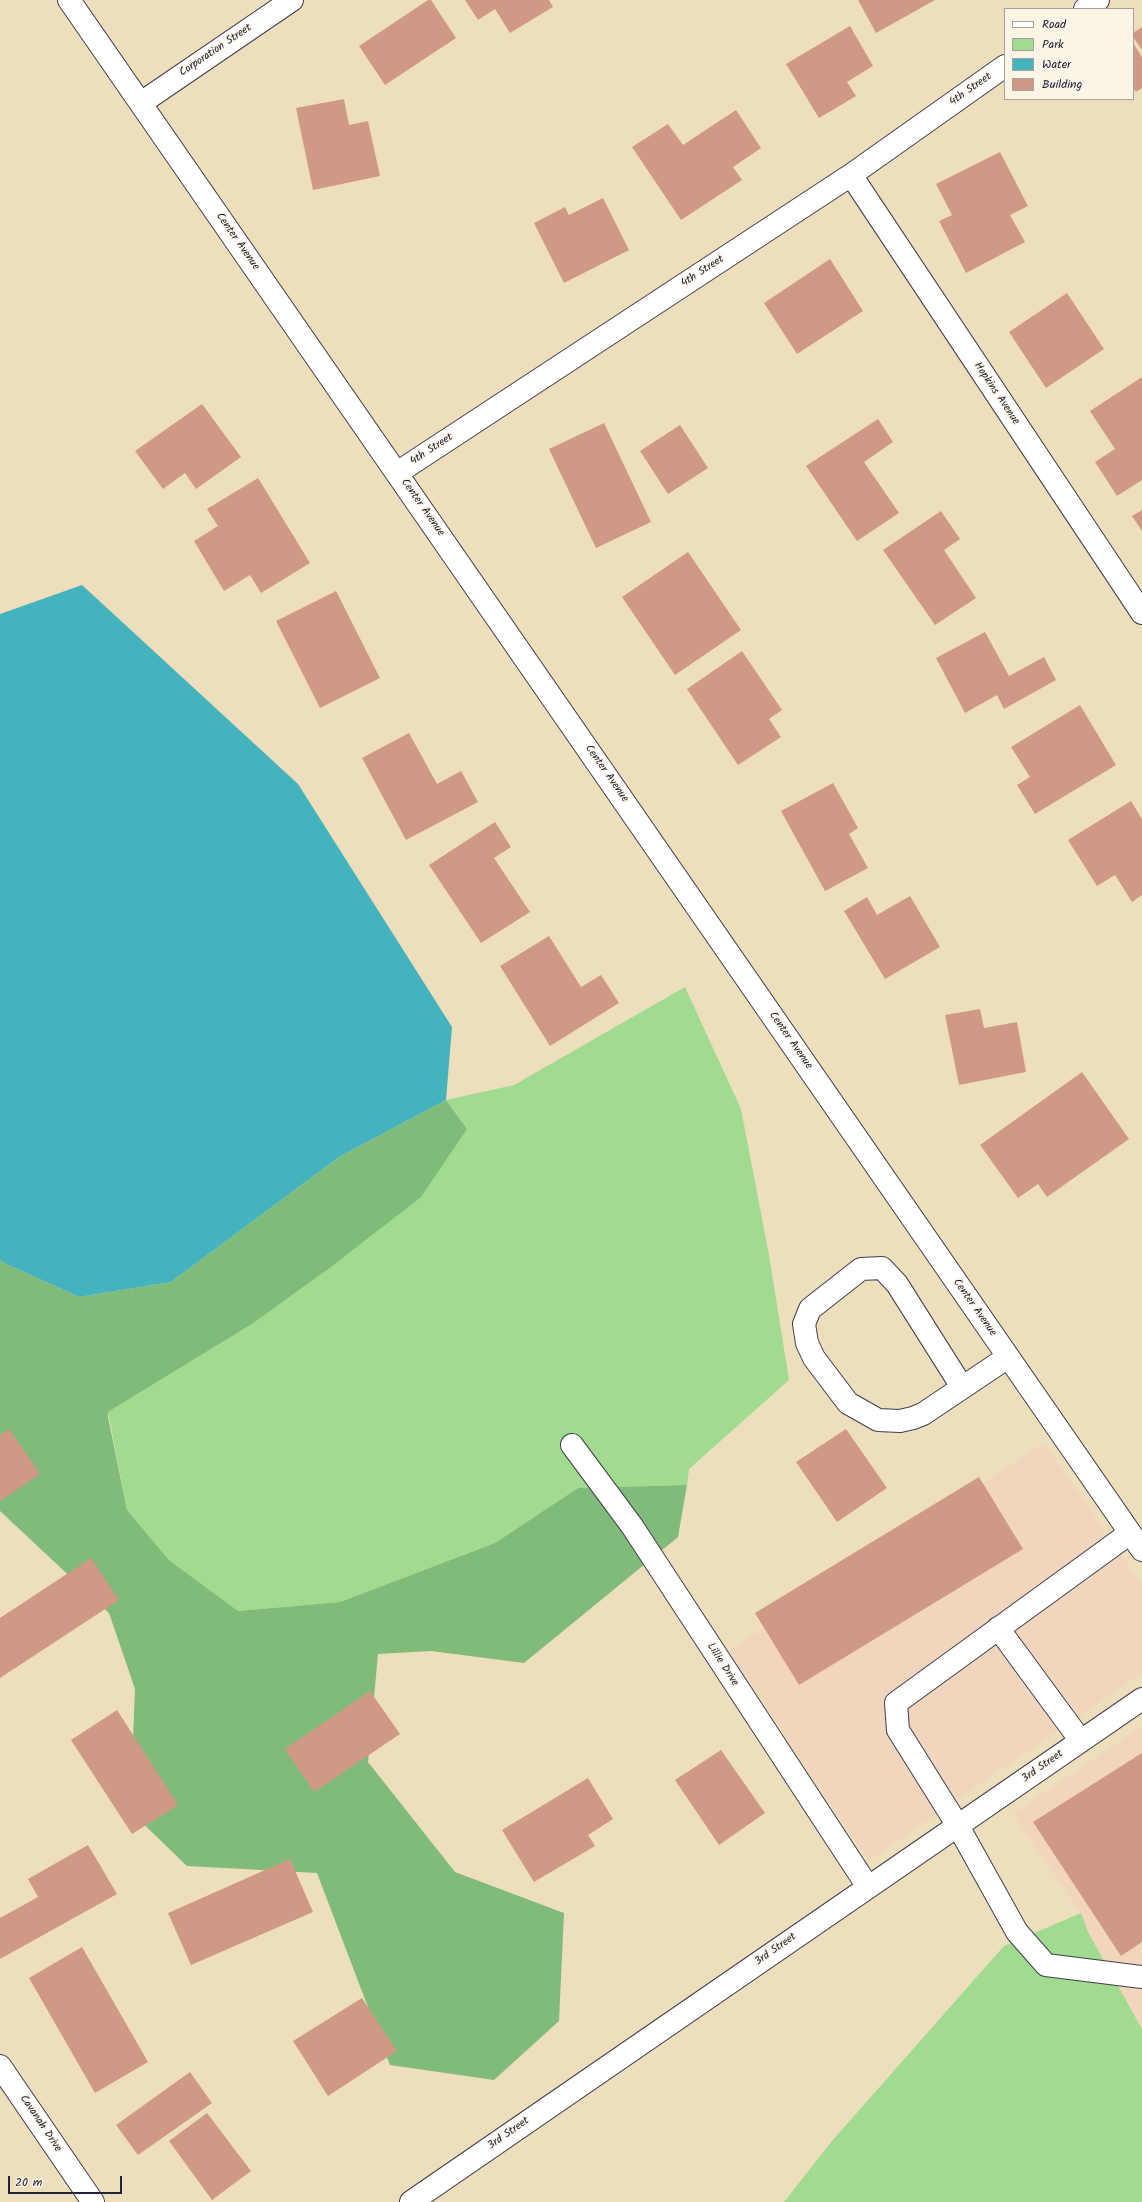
<!DOCTYPE html>
<html>
<head>
<meta charset="utf-8">
<style>
  body { margin:0 }
  #map { position:relative; width:1142px; height:2202px; overflow:hidden; background:#eddfbc; font-family:Kalam,sans-serif }
  canvas { display:block }
  .legend { position:absolute; left:1004px; top:8px; width:130px; height:92px; box-sizing:border-box; background:#fcf5e5; border:1px solid #a5a1a1; margin:0; padding:5px 7px; list-style:none; font-size:12px; color:#22223b }
  .legend li { display:flex; align-items:center; gap:8px; height:20px }
  .legend b { width:20px; border:1px solid #a5a1a1 }
  .scale { position:absolute; left:8px; top:2176px; width:114px; height:18px; box-sizing:border-box; border:2px solid #22223b; border-top:0; padding-left:5px; font-size:12px; line-height:14px; white-space:nowrap; color:#22223b; -webkit-text-stroke:3px #fcf5e5; paint-order:stroke }
</style>
</head>
<body>
<div id="map">
<canvas width="1142" height="2202"></canvas>
<ul class="legend">
<li><b style="height:5px;background:#fff"></b>Road</li>
<li><b style="height:11px;background:#a1db8f"></b>Park</li>
<li><b style="height:11px;background:#44b3be"></b>Water</li>
<li><b style="height:11px;background:#d09985"></b>Building</li>
</ul>
<div class="scale">20 m</div>
</div>
<script>
const c = document.querySelector('canvas').getContext('2d');
c.lineJoin = 'round';
function fillPath(path, color) {
  c.fillStyle = color;
  c.fill(path, 'evenodd');
}
function trace(path, color, width, dash) {
  c.strokeStyle = color;
  c.lineWidth = width;
  c.lineCap = dash ? 'butt' : 'round';
  c.setLineDash(dash || []);
  c.stroke(path);
}
function write(font, color, halo, rows, align = 'center') {
  c.font = font + ' Kalam,sans-serif';
  c.lineWidth = 3;
  c.setLineDash([]);
  c.textBaseline = 'middle';
  c.strokeStyle = halo;
  c.fillStyle = color;
  for (const [text, x, y, turn = 0] of rows) {
    c.save();
    c.translate(x, y);
    c.rotate((+turn || 0) * Math.PI / 180);
    c.textAlign = isNaN(turn) ? turn : align;
    if (halo) c.strokeText(text, 0, 0);
    c.fillText(text, 0, 0);
    c.restore();
  }
}
fillPath(new Path2D(`
  M1044,1443L1142,1585V1673L868,1861L729,1651Z
  M1142,1726V2029L1088,1932L1081,1913L1013,1814Z`), '#f1d5bd');
fillPath(new Path2D(`
  M685,987L741,1109L769,1255L789,1380L689,1469L687,1485L578,1488L495,1543L340,1602L238,1611L169,1560L127,1510L108,1412L252,1324L327,1270L467,1129L446,1100L514,1085Z
  M1081,1913L1088,1932L1142,2029V2202H784L832,2141L1004,1946Z`), '#a1db8f');
fillPath(new Path2D(`
  M446,1100L467,1129L421,1197L327,1270L252,1324L108,1412V1417L127,1510L169,1560L238,1611L340,1602L495,1543L578,1488L687,1485L678,1537L524,1663L431,1651L378,1654L368,1762L455,1872L564,1913L559,2021L494,2080L390,2065L317,1873L187,1866L130,1811L135,1689L109,1613L0,1511V1261L79,1297L171,1282L339,1157Z`), '#80bb7a');
fillPath(new Path2D(`
  M82,585L298,784L452,1027L446,1100L339,1157L171,1282L79,1297L0,1261V614Z`), '#44b3be');
fillPath(new Path2D(`
  M428,0H431L456,38L385,85L359,46Z
  M465,0H549L553,7L510,33L495,9L478,20Z
  M858,0H935L876,33Z
  M850,26L873,66L847,82L856,96L819,118L786,64Z
  M1142,27V50L1133,37V33Z
  M1133,43L1142,57V88L1136,92L1133,88Z
  M344,99L349,125L368,121L380,176L313,190L296,108Z
  M736,110L761,148L733,167L742,180L681,220L632,147L668,124L683,145Z
  M1000,152L1028,206L1010,215L1025,242L966,273L939,221L952,215L936,184Z
  M603,198L629,250L564,283L534,223L565,207L569,215Z
  M830,259L863,311L797,354L764,303Z
  M1067,293L1104,349L1046,388L1009,332Z
  M1142,377V480L1117,496L1095,462L1115,449L1090,411Z
  M202,404L241,457L196,489L185,473L163,489L135,451Z
  M878,419L893,442L864,462L899,513L857,541L806,466Z
  M604,423L651,522L596,548L549,449Z
  M680,425L708,468L668,494L640,451Z
  M258,478L310,563L261,593L250,575L224,591L194,541L218,526L207,509Z
  M1142,510V531L1132,516Z
  M941,511L960,539L944,550L976,598L935,625L883,550Z
  M688,552L741,630L675,675L622,597Z
  M336,591L380,678L320,708L276,621Z
  M985,632L1009,676L1044,657L1056,680L1004,709L997,695L965,713L936,658Z
  M742,651L782,710L769,719L781,737L738,765L687,689Z
  M1080,705L1116,765L1035,814L1017,785L1030,777L1011,747Z
  M409,733L437,784L461,771L478,802L406,840L362,758Z
  M833,783L858,828L849,834L868,868L825,891L781,811Z
  M1131,801L1142,819V895L1132,902L1115,875L1097,886L1068,840Z
  M495,822L511,847L494,858L530,912L481,943L429,865Z
  M910,896L940,947L885,979L844,911L867,897L877,915Z
  M549,936L581,987L601,975L619,1003L550,1046L500,966Z
  M980,1009L984,1028L1017,1022L1026,1072L959,1085L945,1015Z
  M1082,1072L1129,1139L1047,1197L1038,1184L1018,1198L980,1145Z
  M9,1429L40,1474L0,1501V1435Z
  M846,1429L887,1488L837,1522L796,1462Z
  M979,1477L1023,1549L799,1685L755,1613Z
  M91,1558L119,1600L0,1678V1618Z
  M370,1691L400,1734L314,1792L285,1749Z
  M117,1710L178,1805L132,1834L71,1740Z
  M721,1750L765,1813L719,1845L675,1780Z
  M1142,1753V1942L1121,1956L1033,1822Z
  M588,1778L613,1819L588,1835L595,1846L534,1882L502,1830Z
  M88,1845L117,1894L0,1959V1918L38,1897L28,1879Z
  M290,1859L313,1912L191,1965L168,1913Z
  M82,1947L148,2062L95,2093L29,1978Z
  M362,1998L397,2051L328,2096L293,2041Z
  M190,2072L212,2103L138,2155L116,2125Z
  M207,2113L251,2171L212,2200L169,2141Z`), '#d09985');
const minor = new Path2D(`
  M69,0L1142,1550
  M1085,9L1098,0
  M141,103L292,0
  M851,175L1142,613
  M397,473L851,175L1005,66
  M962,1387L897,1284L882,1268L861,1269L810,1309L804,1324L807,1343L814,1358L848,1403L878,1420L900,1421L913,1418L923,1414L1008,1357
  M572,1445L632,1526L868,1887
  M1130,1533L896,1703L898,1730L958,1826L1017,1932L1046,1965L1142,1977
  M998,1628L1081,1741
  M0,2066L93,2202
  M411,2202L1142,1699`);
trace(minor, '#403e4e', 24);
trace(minor, '#fff', 22);
write('11px', '#22223b', '#fcf5e5', [
  ["Corporation Street",216,51,-34],
  ["4th Street",971,90,-35],
  ["Center Avenue",237,242,55],
  ["4th Street",703,272,-33],
  ["Hopkins Avenue",996,394,56],
  ["4th Street",432,450,-33],
  ["Center Avenue",422,508,55],
  ["Center Avenue",606,774,55],
  ["Center Avenue",790,1041,55],
  ["Center Avenue",974,1308,55],
  ["Lillie Drive",722,1665,57],
  ["3rd Street",1043,1767,-35],
  ["3rd Street",776,1950,-35],
  ["Cavanah Drive",40,2124,56],
  ["3rd Street",509,2134,-35]
]);
</script>
</body>
</html>
